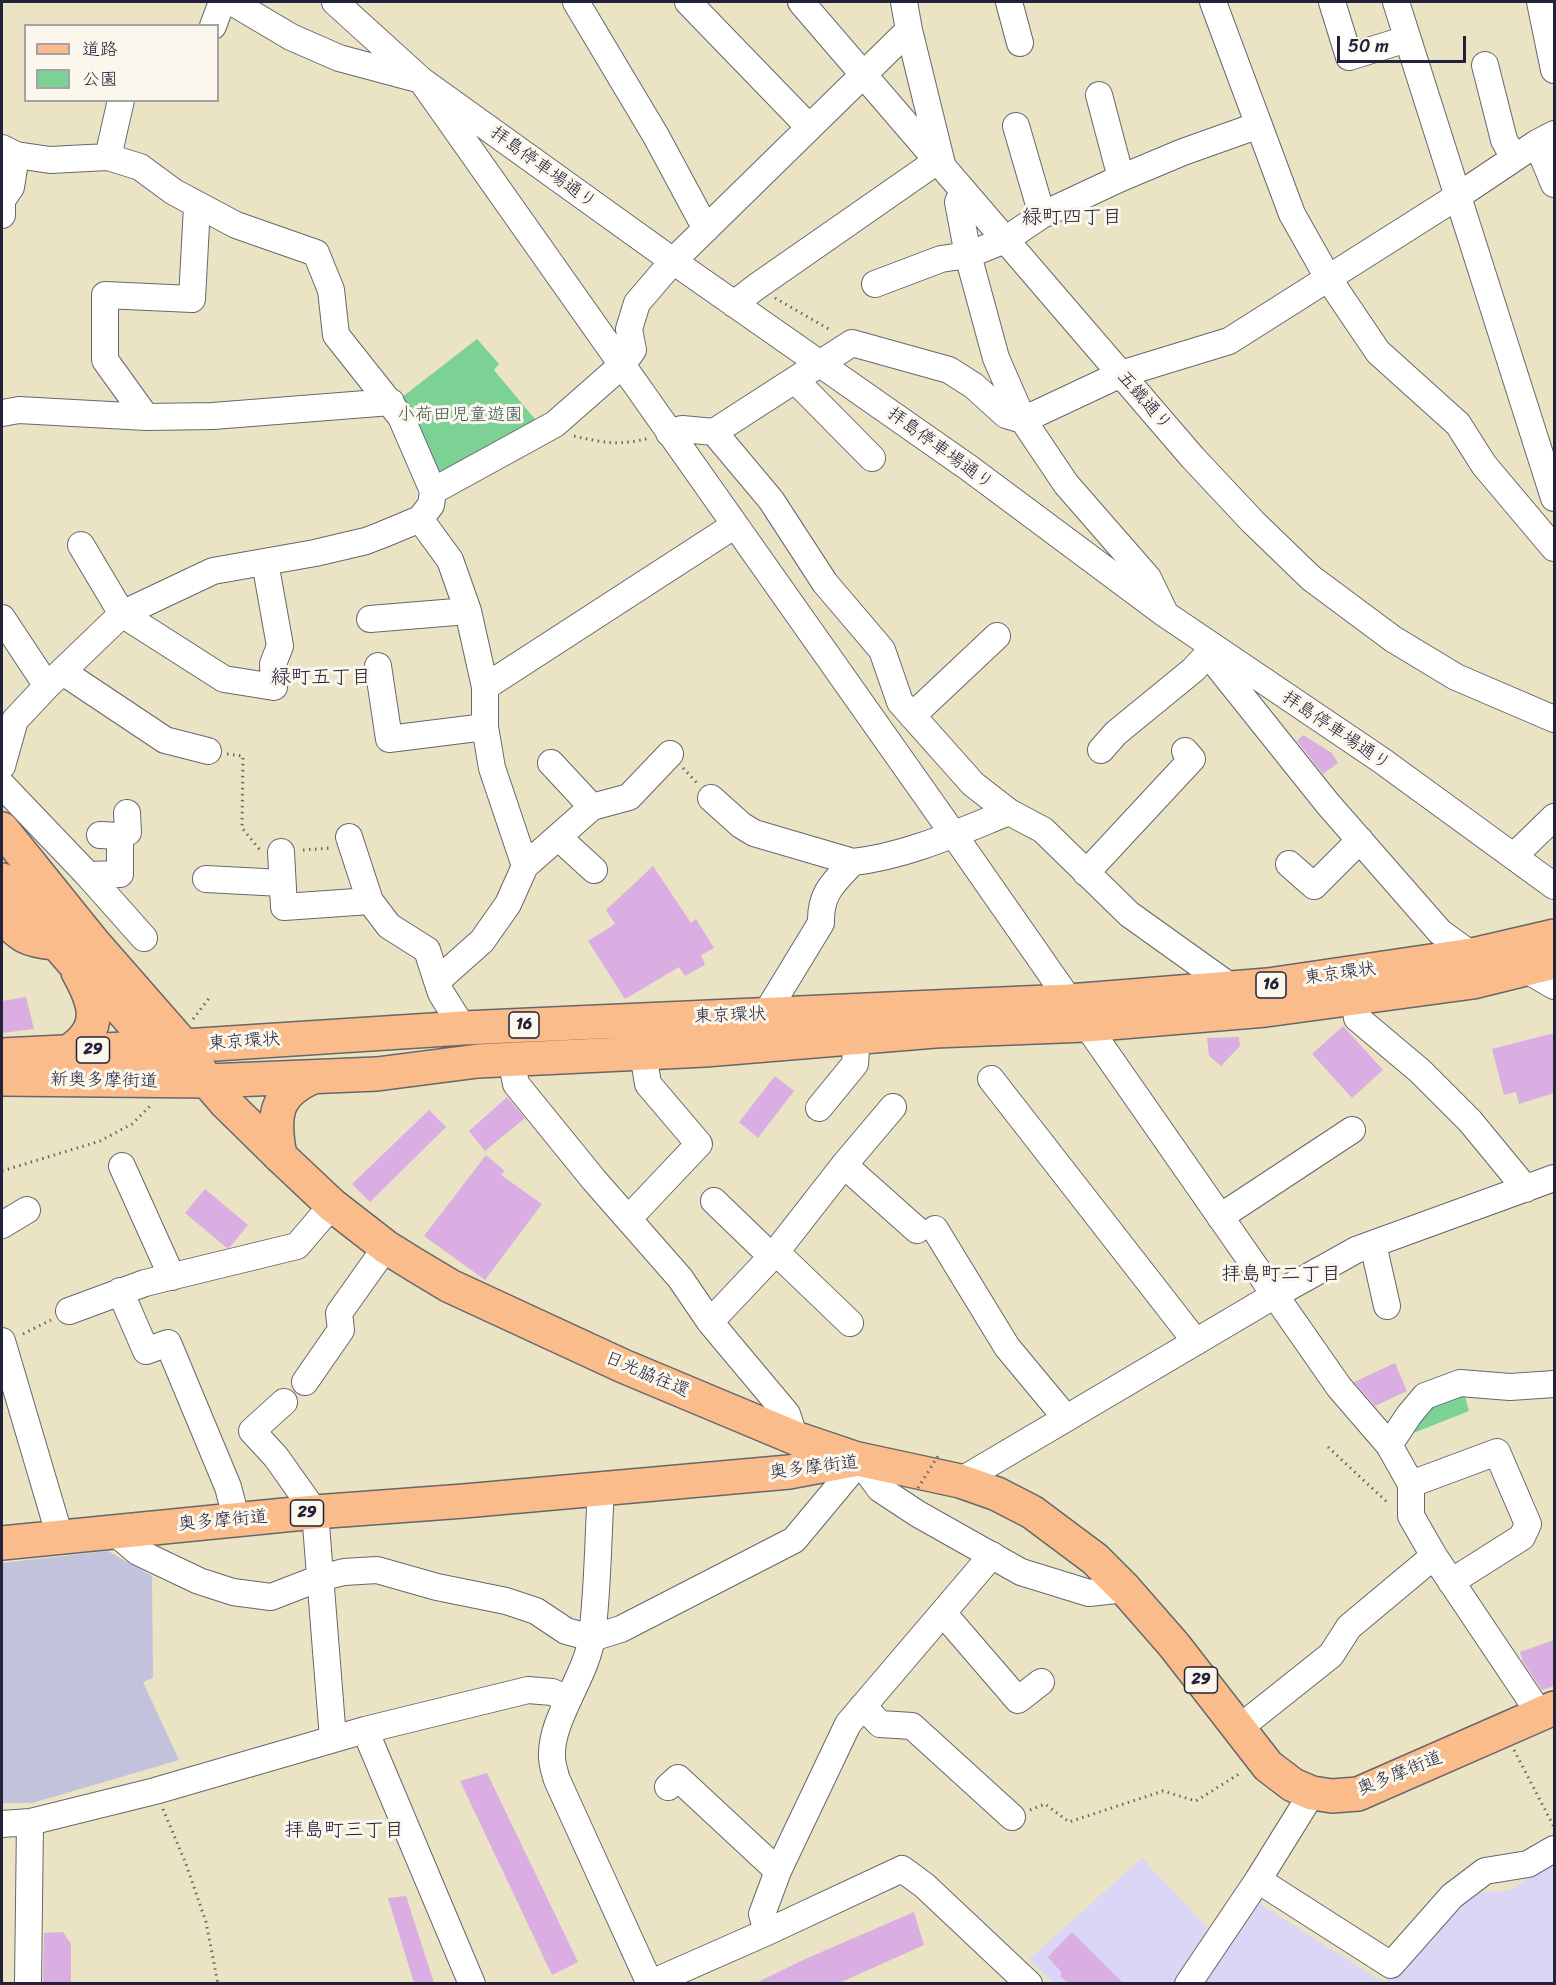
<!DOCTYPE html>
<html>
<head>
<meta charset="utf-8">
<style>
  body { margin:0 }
  #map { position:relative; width:1556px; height:1985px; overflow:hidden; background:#eae4c4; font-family:Sriracha,"Klee One",sans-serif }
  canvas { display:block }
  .frame { position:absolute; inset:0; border:3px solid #22223b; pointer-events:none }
  .legend { position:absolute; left:24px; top:24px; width:195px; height:78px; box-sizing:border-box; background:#fbf7ec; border:2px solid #a4a2a5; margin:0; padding:8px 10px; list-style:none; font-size:18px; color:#22223b }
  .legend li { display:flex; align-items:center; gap:12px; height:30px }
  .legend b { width:30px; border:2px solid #a4a2a5 }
  .scale { position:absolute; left:1337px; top:36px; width:129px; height:27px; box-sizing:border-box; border:3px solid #22223b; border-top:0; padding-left:8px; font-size:18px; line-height:21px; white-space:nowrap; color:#22223b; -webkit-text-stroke:4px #fbf7ec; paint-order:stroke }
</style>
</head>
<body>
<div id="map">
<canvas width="1556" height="1985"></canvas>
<div class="frame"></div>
<ul class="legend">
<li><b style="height:8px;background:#f9bc8a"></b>道路</li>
<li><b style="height:16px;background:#7cd295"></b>公園</li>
</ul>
<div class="scale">50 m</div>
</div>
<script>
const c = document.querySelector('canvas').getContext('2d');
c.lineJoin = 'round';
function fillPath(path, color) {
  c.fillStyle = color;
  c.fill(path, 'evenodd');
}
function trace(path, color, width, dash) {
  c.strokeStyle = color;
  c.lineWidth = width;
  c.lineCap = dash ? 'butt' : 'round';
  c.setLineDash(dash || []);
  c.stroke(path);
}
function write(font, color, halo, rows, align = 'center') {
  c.font = font + ' Sriracha,"Klee One",sans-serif';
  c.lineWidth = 6;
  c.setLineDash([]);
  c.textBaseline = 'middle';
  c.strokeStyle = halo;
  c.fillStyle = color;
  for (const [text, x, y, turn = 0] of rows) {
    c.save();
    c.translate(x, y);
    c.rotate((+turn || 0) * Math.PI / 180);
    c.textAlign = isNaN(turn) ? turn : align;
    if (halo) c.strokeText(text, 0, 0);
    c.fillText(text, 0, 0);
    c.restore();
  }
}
fillPath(new Path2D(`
  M1142,1858L1208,1928L1176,1983H1053L1029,1959Z
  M1549,1864L1554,1872V1983L1191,1984L1254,1900L1384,1983L1454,1904L1480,1893L1511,1890Z`), '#dcd6f6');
fillPath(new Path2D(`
  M108,1551L152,1576L153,1678L143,1682L179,1760L32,1803H2V1563Z`), '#c2c2dc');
fillPath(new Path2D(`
  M477,339L499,364L494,370L539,424L442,484L397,401Z
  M1463,1390L1469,1411L1406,1436L1425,1404Z`), '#7cd295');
fillPath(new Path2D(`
  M1303,735L1332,753L1338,763L1323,774L1297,741Z
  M653,866L691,923L696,919L714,948L701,955L705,965L685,976L679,967L625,999L588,941L615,924L606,910Z
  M26,997L34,1029L2,1033V1001Z
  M1343,1026L1383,1070L1352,1098L1312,1054Z
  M1554,1033V1093L1519,1104L1516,1092L1504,1095L1492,1049Z
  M1239,1037L1240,1046L1221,1066L1209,1056L1207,1038Z
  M775,1076L794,1091L758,1138L739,1122Z
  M507,1097L525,1118L485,1151L469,1131Z
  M429,1110L446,1127L370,1202L352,1184Z
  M486,1155L505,1171L501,1175L542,1204L485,1280L424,1236Z
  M205,1189L248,1225L230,1247L227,1248L185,1213Z
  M1395,1363L1407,1391L1375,1406L1354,1382Z
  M1554,1640V1686L1542,1690L1523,1662L1520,1652Z
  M487,1773L578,1962L552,1975L460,1781Z
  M406,1896L434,1983H414L388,1898Z
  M914,1912L924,1945L839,1983H756L803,1960Z
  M63,1932L71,1944V1983H43L44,1933Z
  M1072,1932L1123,1983H1068L1061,1977V1972L1048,1957Z`), '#daaee2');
const minor = new Path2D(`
  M232,2L291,37L339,58L421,80L954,835L1339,1387L1389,1445L1411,1484V1516L1434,1556L1540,1714
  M335,2L421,80L673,261L969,468L1165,614L1381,760L1554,886
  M576,2L656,136L706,229
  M688,2L809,127
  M801,2L1193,458L1253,522L1311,578L1393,639L1456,677L1554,719
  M904,2L909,30L942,164
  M1009,2L1020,43
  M1213,2L1292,214L1328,278L1378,352L1458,424L1484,465L1554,548
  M1332,2L1349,57L1407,39
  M1396,2L1554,498
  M1540,2L1554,70
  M213,26L222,2
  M1485,65L1504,140L1514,158
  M1099,95L1121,178
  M1016,126L1042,215
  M1537,143L1554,184
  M2,148L16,155L50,160L108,157L140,167L174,192L236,225L316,253L331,290L336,335L401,417L433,491L431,505L420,519L384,534L366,541L315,553L213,571L122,614L47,686L15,720L2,766
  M108,157L121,100
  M963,192L958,202L968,255L996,358L1023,420L1066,484L1148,578L1164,611
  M2,215V200L11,187L16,155
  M875,284L941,259L968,255L1005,240L1042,215L1121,178L1183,152L1259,125
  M734,304L756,287L937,161
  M795,380L872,458
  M2,413L19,410L146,417L213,416L391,402
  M146,417L105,360V295L192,299L197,206
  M714,432L771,500L825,583L882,650L900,702L973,784L1009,812L1043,830L1129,914L1231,987
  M669,433L682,429L714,432L852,343L949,370L974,386L1006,415L1023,420L1121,374L1229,341L1458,196L1537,143L1554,134
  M433,491L555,424L621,366L633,350L629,329L637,303L673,261L909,30
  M420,519L450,560L468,611L485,687V727L492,768L525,866L508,904L482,941L437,981L441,993L463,1028
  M81,545L122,614L224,679L274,687L273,664L280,646L265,562
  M2,618L47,686
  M370,619L468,611
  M1208,654L1328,804L1440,932L1472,955
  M378,666L389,739L485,727
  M63,672L165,740L208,751
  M485,687L735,525
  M912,716L997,636
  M1101,750L1116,733L1193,670L1208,654L1209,644
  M551,763L592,807
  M2,785L88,875L144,938
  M711,798L741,825L754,833L853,862C834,882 820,893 821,923L765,1015
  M120,836L128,832L127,813
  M349,837L370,901L389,926L427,950L437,981
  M558,837L594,870
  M281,852L284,907L370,901
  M1514,856L1554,817
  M853,862C907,856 959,832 1009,812
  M1289,864L1314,886L1360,840
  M525,866L592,807L629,797L670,754
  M1086,873L1192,759L1185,751
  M88,875L120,874V836L100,835
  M206,879L282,883
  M1525,969L1554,986
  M1354,999L1357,1018L1420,1071L1470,1121L1526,1189
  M511,1059L516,1084L594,1180L680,1278L710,1322L787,1414L795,1438
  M991,1079L1196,1342
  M819,1108L855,1064L857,1036
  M844,1165L917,1230
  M122,1166L172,1277
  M714,1201L771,1256
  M1220,1217L1352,1130
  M629,1218L699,1144L648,1084L643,1053
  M2,1225L27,1210
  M935,1229L1007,1347L1066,1418
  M1373,1244L1387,1306
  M776,1252L850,1323
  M120,1291L146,1351L168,1343L228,1487L237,1521
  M69,1311L145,1283L297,1246L332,1205
  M710,1322L776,1252L844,1165L893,1107
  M2,1341L60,1537
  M305,1382L341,1330L339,1313L386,1247
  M284,1402L252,1431L276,1457L315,1512L333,1739
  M1389,1445L1409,1415L1425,1396L1460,1383L1510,1387L1554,1384
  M960,1481L1275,1295L1356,1250L1554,1178
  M1411,1484L1497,1452L1528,1524L1522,1537L1451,1582
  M601,1489C598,1538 598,1588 592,1636C587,1676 550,1719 552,1757C552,1765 555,1773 557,1780L650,1984
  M113,1531L138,1552L199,1581L233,1592L271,1597L320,1578L344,1572L377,1570L437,1587L506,1601L536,1611L566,1631L592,1638L621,1629L794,1540L849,1474L858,1459L880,1489L918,1514L1021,1572L1089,1593L1125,1589
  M943,1613L1018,1700L1041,1682
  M863,1706L880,1724L912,1726L1012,1817
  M1238,1729L1331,1655L1349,1627L1434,1556
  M365,1730L472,1984
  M668,1787L678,1778L778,1871
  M2,1824L30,1822L155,1791L365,1730L528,1690L552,1692L568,1699
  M1258,1880L1391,1965L1452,1896L1485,1871L1528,1864L1554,1849
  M767,1932L762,1914L778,1871L848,1724L992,1555
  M28,1984L30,1822
  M649,1984L767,1932L902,1869L925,1886L1029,1984
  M1188,1984L1258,1880L1312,1793`);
const major = new Path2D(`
  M2,1055L184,1046L207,1081L226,1103L280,1156L332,1205L386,1247L415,1265L450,1286L623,1366L795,1438L857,1459
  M2,1079L207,1081
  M2,1543L315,1512L464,1501L789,1472L858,1459L960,1481L997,1494L1032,1512L1095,1559L1125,1589L1174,1645L1268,1766L1293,1785L1312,1793L1332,1796L1358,1794L1554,1708`);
const highway = new Path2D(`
  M2,829L93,942L184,1046L463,1028L1069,1001L1268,985L1472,955L1554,936
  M2,880L72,961L92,976L139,1030L158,1047L207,1081L377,1074L478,1061L705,1050L935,1031L1086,1025L1266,1010L1473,982L1554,962
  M2,915C19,936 28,941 55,943
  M68,1052C104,1029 96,1004 78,972
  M280,1156C273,1118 273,1094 313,1077`);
trace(minor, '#68666b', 28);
trace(major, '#68666b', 36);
trace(highway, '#68666b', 36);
trace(new Path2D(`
  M775,298L832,331
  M574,436C605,443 619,446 650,438
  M227,754L243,756L242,828L260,850
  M683,768L697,783
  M303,850L332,848
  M193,1019L210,997
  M2,1171L100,1141L132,1124L151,1105
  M23,1334L51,1320
  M1328,1447L1389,1504
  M1514,1750L1554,1827
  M163,1809L186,1864L206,1922L218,1984
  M1030,1810L1045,1804L1069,1822L1163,1791L1196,1801L1242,1772`), '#68666b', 3, [1.5, 4.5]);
trace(minor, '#fff', 26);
trace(major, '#f9bc8a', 33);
trace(highway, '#f9bc8a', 33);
trace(new Path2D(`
  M918,1488L938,1456`), '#68666b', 3, [1.5, 4.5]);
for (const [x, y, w] of [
  [1271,985,30],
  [524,1025,30],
  [93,1050,33],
  [307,1513,33],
  [1201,1680,33]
]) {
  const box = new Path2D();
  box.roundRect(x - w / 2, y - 13, w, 26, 4.5);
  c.fillStyle = '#fbf7ec';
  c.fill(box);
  trace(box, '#22223b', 1.5);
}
write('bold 16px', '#22223b', null, [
  ["16",1271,985],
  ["16",524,1025],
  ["29",93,1050],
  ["29",307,1513],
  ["29",1201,1680]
]);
write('18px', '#22223b', '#fbf7ec', [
  ["拝島停車場通り",543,168,36],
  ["五鐵通り",1144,401,49],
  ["拝島停車場通り",940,449,36],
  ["拝島停車場通り",1336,731,34],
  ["東京環状",1340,974,-8],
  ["東京環状",730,1016,-2],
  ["東京環状",244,1042,-4],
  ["新奥多摩街道",104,1081,1],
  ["日光脇往還",647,1375,23],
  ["奥多摩街道",814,1468,-7],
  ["奥多摩街道",223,1521,-5],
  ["奥多摩街道",1400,1774,-22]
]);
write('18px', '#3d5756', '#fbf7ec', [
  ["小荷田児童遊園",460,415]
]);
write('20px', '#22223b', '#fbf7ec', [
  ["緑町四丁目",1072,218],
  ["緑町五丁目",321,678],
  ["拝島町二丁目",1281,1275],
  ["拝島町三丁目",344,1831]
]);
</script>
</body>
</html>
